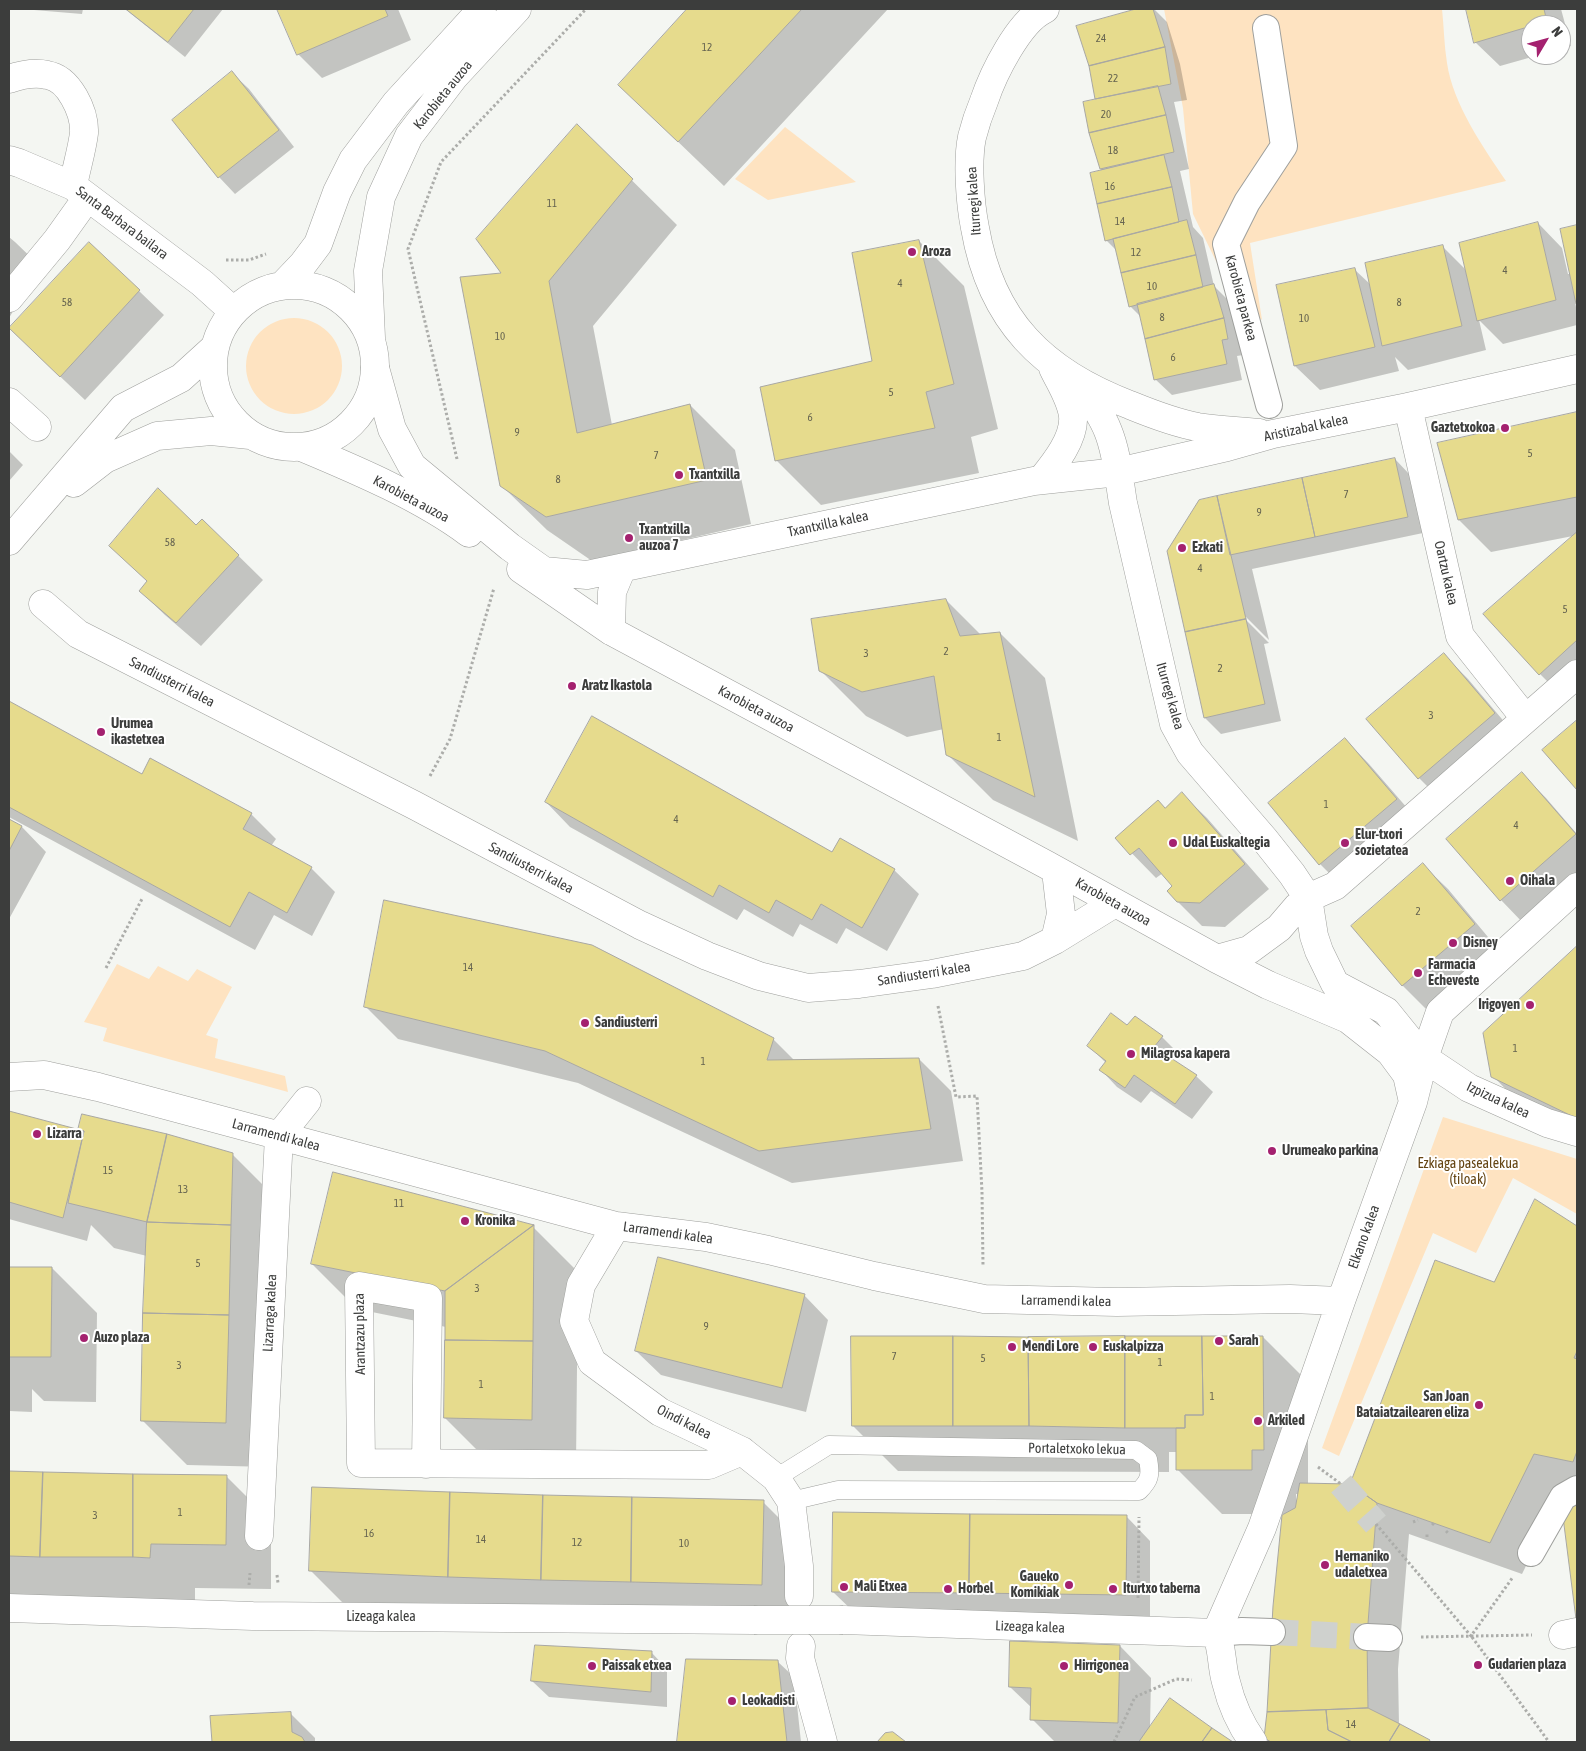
<!DOCTYPE html>
<html>
<head>
<meta charset="utf-8">
<style>
  body { margin:0 }
  #map { position:relative; width:1586px; height:1751px; overflow:hidden; background:#f4f6f2; font-family:"Asap Condensed",sans-serif }
  canvas { display:block }
  .frame { position:absolute; inset:0; border:10px solid #3c3d3c; pointer-events:none }
  .north { position:absolute; left:1521px; top:15px; width:50px; height:50px; box-sizing:border-box; background:#fff; border:1px solid #b1b1b1; border-radius:50%; rotate:53deg; font-size:14px; font-weight:700; line-height:20px; text-align:center; color:#3c3d3c }
  .north::after { content:''; display:block; margin:auto; width:18px; height:22px; background:#a4216f; clip-path:polygon(50% 0,100% 100%,50% 72%,0 100%) }
</style>
</head>
<body>
<div id="map">
<canvas width="1586" height="1751"></canvas>
<div class="frame"></div>
<div class="north">N</div>
</div>
<script>
const c = document.querySelector('canvas').getContext('2d');
c.lineJoin = 'round';
function fillPath(path, color) {
  c.fillStyle = color;
  c.fill(path, 'evenodd');
}
function trace(path, color, width, dash) {
  c.strokeStyle = color;
  c.lineWidth = width;
  c.lineCap = dash ? 'butt' : 'round';
  c.setLineDash(dash || []);
  c.stroke(path);
}
function write(font, color, halo, rows, align = 'center') {
  c.font = font + ' "Asap Condensed",sans-serif';
  c.lineWidth = 4;
  c.setLineDash([]);
  c.textBaseline = 'middle';
  c.strokeStyle = halo;
  c.fillStyle = color;
  for (const [text, x, y, turn = 0] of rows) {
    c.save();
    c.translate(x, y);
    c.rotate((+turn || 0) * Math.PI / 180);
    c.textAlign = isNaN(turn) ? turn : align;
    if (halo) c.strokeText(text, 0, 0);
    c.fillText(text, 0, 0);
    c.restore();
  }
}
fillPath(new Path2D(`
  M1164,9H1442C1444,27 1444,45 1447,63C1453,104 1483,147 1506,181L1250,243L1262,320L1232,294L1193,214L1183,108Z
  M785,127L856,182L768,200L735,179Z
  M246 366a48 48 0 1 1 96 0a48 48 0 1 1-96 0Z
  M117,964L149,979L158,966L188,981L197,969L232,987L206,1035L218,1039L215,1058L285,1076L288,1092L103,1041L107,1028L84,1022Z
  M1443,1117L1577,1159V1214L1513,1178L1476,1253L1433,1233L1339,1456L1322,1448Z`), '#fee3c1');
fillPath(new Path2D(`
  M22,9H83L82,14Z
  M125,9H223L185,57Z
  M278,9H398L411,40L322,78L298,54Z
  M689,9H888L724,186L619,85Z
  M1140,9H1154L1167,22L1180,64L1187,100L1174,102L1189,169L1180,171L1193,227L1203,238L1214,286L1230,302L1243,355L1237,356L1242,380L1172,395L1155,379L1142,318L1130,306L1117,251L1106,240L1091,174L1101,170L1090,133L1097,100L1090,65L1078,27Z
  M1467,9H1561L1571,46L1561,49V25H1531V55H1539L1500,66L1475,42Z
  M232,73L249,89L294,147L235,194L219,177L173,120Z
  M577,126L677,225L593,326L612,425L690,405L735,450L751,524L592,561L547,530L501,485L503,274Z
  M1538,223L1562,248L1568,274H1571L1561,230L1577,226V304L1575,301L1577,313V325L1503,344L1479,320L1486,350L1408,370L1395,357L1399,371L1320,390L1295,366L1278,286L1354,269L1371,285L1443,247L1467,271Z
  M9,237L15,242L40,266L9,318Z
  M919,241L964,286L998,429L971,437L979,473L821,505L776,460L874,362Z
  M139,291L164,315L85,400L10,329Z
  M1577,413V686L1564,698L1540,674L1573,536L1491,552L1459,520L1438,444Z
  M9,451L23,465L9,481Z
  M1395,459L1411,476L1423,533L1252,569L1269,640L1245,616V619L1269,643L1264,644L1281,721L1221,734L1205,718L1168,551Z
  M202,520L263,580L201,646L165,615L140,591L148,582L111,546L197,526Z
  M946,600L981,635L1000,633L1045,678L1078,841L993,800L948,755L944,729L907,737L866,716L820,670Z
  M1444,655L1468,679L1518,738L1443,802L1419,778Z
  M9,702L142,775L150,760L251,814L276,839L271,846L311,868L335,892L312,936L274,915L255,950L9,817Z
  M1577,721V788L1544,750Z
  M1345,739L1369,764L1421,824L1344,888L1320,864Z
  M1522,774L1546,798L1577,834V879L1525,925L1501,900L1447,839Z
  M1182,794L1207,818L1269,889L1225,927L1202,926L1178,902L1174,886L1163,873L1156,878L1117,838L1165,809Z
  M546,802L833,853L894,870L919,894L887,951L846,928L837,944L800,924L793,937L744,909L737,920L570,827Z
  M9,820L22,827L46,852L9,919Z
  M1423,865L1448,889L1498,949L1427,1010L1403,986L1352,926Z
  M1577,948V1130L1517,1101L1493,1076L1485,1033Z
  M366,1007L773,1039L795,1061L919,1059L951,1091L963,1161L792,1183L578,1083L398,1039Z
  M1128,1027L1162,1037L1178,1053L1172,1060L1196,1076L1213,1092L1192,1119L1151,1091L1141,1103L1117,1087L1101,1070L1106,1063L1089,1046Z
  M9,1113L79,1131L83,1116L232,1154L277,1199L271,1467L187,1465L142,1420L147,1256L114,1248L91,1225L87,1241L9,1219Z
  M1535,1201L1577,1228V1488L1566,1485L1522,1574L1409,1534L1398,1669L1399,1725L1432,1742H1271L1266,1737L1284,1514H1222L1177,1469V1452H1169V1472L898,1471L853,1426L1263,1337L1308,1382V1484L1351,1486L1494,1284ZM1296,1494H1299L1296,1503Z
  M533,1227L578,1272L576,1465L490,1463L445,1418L446,1327L357,1309L312,1264Z
  M9,1268H52L97,1313L96,1402L44,1401L32,1389V1412L9,1411Z
  M804,1295L828,1320L806,1412L661,1375L636,1351Z
  M9,1472L226,1476L271,1521V1589L195,1588V1602L9,1599Z
  M1577,1500V1619L1563,1509Z
  M763,1502L808,1547L807,1629L355,1615L310,1570Z
  M1126,1516L1150,1541V1619L858,1616L833,1592Z
  M1120,1646L1151,1678L1150,1728L1170,1700L1229,1742H1055L1032,1719V1708L1010,1687Z
  M651,1652L667,1669V1707L549,1697L532,1681Z
  M687,1660L777,1661L794,1677L801,1742H679Z
  M290,1713L315,1738V1742H213L212,1717Z`), '#0003');
const building = new Path2D(`
  M126,9H194L168,42Z
  M277,9H385L388,16L297,55Z
  M687,9H802L678,142L618,85Z
  M1136,9H1153L1165,47L1089,66L1076,26Z
  M1466,9H1544L1547,22L1531,25V26L1474,43Z
  M1165,47L1171,84L1095,99L1089,66Z
  M232,71L279,130L218,178L172,120Z
  M1158,86L1166,115L1089,133L1083,102Z
  M1166,115L1174,152L1100,169L1089,133Z
  M577,124L633,179L549,281L577,433L690,404L707,480L546,517L500,486L460,277L501,273L476,239Z
  M1164,155L1172,187L1097,204L1090,173Z
  M1172,187L1179,222L1105,241L1097,204Z
  M1187,220L1196,255L1121,273L1113,239Z
  M1538,222L1556,300L1477,321L1459,243Z
  M1577,225V304H1576L1560,229Z
  M919,240L954,384L926,392L935,428L775,461L760,387L872,361L852,253Z
  M89,242L140,290L60,377L9,328Z
  M1443,245L1462,326L1382,346L1365,263Z
  M1196,255L1203,287L1129,307L1121,273Z
  M1355,268L1375,347L1294,366L1276,285Z
  M1214,284L1224,318L1145,339L1137,304Z
  M1224,318L1228,339L1222,340L1227,364L1154,380L1145,339Z
  M1577,412V497L1458,520L1437,443Z
  M1395,458L1408,517L1315,537L1302,478Z
  M1302,478L1315,537L1230,555L1217,496Z
  M158,488L196,525L202,519L239,555L176,623L139,591L147,581L109,546Z
  M1217,496L1246,619L1185,632L1167,551L1199,500Z
  M1577,532V640L1539,675L1483,614Z
  M946,599L960,636L1000,632L1035,797L946,755L934,676L862,692L819,671L811,619Z
  M1246,619L1265,704L1204,718L1185,632Z
  M1444,653L1495,713L1418,779L1366,719Z
  M9,701L142,774L150,758L252,813L243,829L312,867L287,913L249,892L230,927L9,807Z
  M592,716L832,852L840,838L895,869L862,928L821,904L812,920L776,900L769,913L719,885L713,897L545,802Z
  M1577,720V790L1542,750Z
  M1345,738L1397,799L1319,865L1268,803Z
  M1522,772L1576,834L1500,901L1446,839Z
  M1182,792L1245,864L1200,903L1177,902L1167,891L1172,886L1139,848L1130,855L1115,838L1158,800L1165,808Z
  M9,819L22,826L9,851Z
  M1423,863L1475,924L1402,986L1351,926Z
  M384,900L592,945L774,1038L767,1060L919,1058L931,1129L759,1151L545,1051L364,1007Z
  M1577,946V1115L1576,1118L1491,1077L1483,1033Z
  M1111,1013L1127,1025L1135,1016L1163,1036L1154,1047L1197,1075L1175,1104L1134,1075L1125,1088L1099,1070L1106,1061L1087,1046Z
  M9,1111L84,1131L63,1218L9,1202Z
  M82,1114L167,1134L147,1222L68,1203L84,1131L78,1130Z
  M167,1134L233,1153L231,1225L147,1222Z
  M333,1172L534,1225L445,1291L311,1264Z
  M1535,1199L1577,1226V1351L1574,1358L1577,1359V1451L1573,1462L1534,1454L1490,1543L1377,1503L1350,1484L1435,1260L1494,1282Z
  M147,1222L231,1225L229,1315L143,1313Z
  M534,1225L533,1341L445,1340V1291Z
  M658,1257L805,1294L782,1388L635,1351Z
  M9,1267H52L51,1357H9Z
  M143,1313L229,1315L226,1423L141,1421Z
  M851,1336H953V1426H852Z
  M953,1336L1028,1337L1029,1426H953Z
  M1125,1336H1202L1203,1415H1185V1428H1125Z
  M1125,1336V1428L1029,1426L1028,1337Z
  M1202,1336H1263L1264,1450H1252V1470H1176V1428H1185V1415H1203Z
  M445,1340L533,1341L532,1420L444,1418Z
  M9,1471L43,1472L40,1557L9,1556Z
  M43,1472L133,1474V1557H40Z
  M133,1474L227,1475L226,1545L151,1544L150,1558L133,1557Z
  M1300,1483L1350,1484L1377,1503L1367,1637L1368,1708L1267,1712L1273,1606L1282,1515L1295,1508Z
  M312,1487L450,1492L448,1577L309,1571Z
  M450,1492L543,1495L541,1580L448,1577Z
  M543,1495L632,1497L631,1582L541,1580Z
  M632,1497L764,1500L762,1585L631,1582Z
  M1577,1499V1619H1576L1562,1509Z
  M833,1512L970,1514L969,1593L832,1592Z
  M970,1514L1127,1515L1126,1595L969,1593Z
  M1010,1641L1120,1645L1118,1723L1030,1720L1031,1688L1009,1687Z
  M535,1645L652,1651L651,1692L531,1681Z
  M686,1659L778,1660L787,1742H677Z
  M1170,1698L1212,1728L1202,1742H1139Z
  M1368,1708L1400,1724L1389,1742H1352L1328,1730L1326,1710Z
  M1326,1710L1328,1730L1352,1742H1271L1264,1738L1267,1712Z
  M291,1712L292,1732L302,1737L305,1742H212L210,1716Z
  M1400,1724L1430,1740L1429,1742H1389Z
  M1212,1728L1233,1742H1202Z
  M893,1732L906,1742H877L885,1733Z`);
fillPath(building, '#e6db8d');
trace(building, '#a8a7a3', 1);
trace(new Path2D(`
  M1341,1484L1376,1524
  M1272,1632L1367,1637`), '#cfd1ce', 26, [26, 13]);
const service = new Path2D(`
  M776,1478L829,1445L1136,1450L1148,1459C1151,1475 1150,1480 1139,1491L838,1490L791,1501`);
const pedestrian = new Path2D(`
  M1266,28L1284,146L1247,202L1226,244L1269,405
  M1531,1553L1563,1497L1577,1489
  M1216,1633L1242,1631L1272,1632
  M1367,1637L1389,1638`);
const minor = new Path2D(`
  M1045,9C1019,21 993,74 984,101C979,113 975,125 972,137C967,161 970,203 975,228C991,321 1043,372 1130,405C1152,414 1175,423 1198,427C1218,430 1239,431 1259,433
  M9,79C21,75 34,72 47,75C69,78 85,112 84,133C82,150 76,169 73,186
  M9,160L19,163L73,186L202,283L233,311
  M9,298L57,240L87,198
  M375,368L392,429L412,466L510,547L544,571L587,575L1034,481L1118,472L1153,464L1227,447L1273,434L1408,407L1577,369
  M1078,381C1089,397 1101,413 1108,431C1117,453 1119,479 1123,503L1174,724L1190,753L1265,840L1292,874L1308,898L1314,936L1319,951L1335,984L1386,1011L1424,1058L1469,1088L1547,1123L1577,1132
  M9,402L37,427
  M1408,407L1460,636L1525,718
  M304,448C359,471 422,498 469,533
  M1042,479C1055,463 1075,438 1073,416C1071,399 1060,383 1053,368
  M521,569L611,631L1047,865L1217,959L1268,985L1348,1019L1390,1052L1407,1075L1413,1102
  M43,604L78,634L414,805L640,925L707,956L759,976L808,988L859,984L932,974L1023,956L1055,940L1115,903
  M611,631L612,592L622,568
  M1055,940L1061,914L1056,871
  M1217,959L1249,950L1279,928L1297,907L1308,898L1335,886L1577,674
  M9,1077L44,1075L98,1087L616,1226L706,1237L768,1250L874,1276L984,1299L1117,1302L1290,1299L1341,1301
  M616,1226L581,1285L574,1321L592,1362L660,1412L742,1451L776,1478L791,1501L799,1566V1596
  M426,1464L428,1298L359,1286L361,1463L709,1465L742,1451
  M259,1536L279,1136L307,1101
  M9,1608L253,1616L754,1620
  M843,1620L1216,1633
  M1216,1633L1262,1528L1341,1301L1413,1102L1424,1058L1440,1012L1577,887
  M1216,1633C1223,1649 1221,1665 1226,1682C1231,1703 1241,1725 1253,1742
  M1563,1635L1577,1632
  M801,1646L800,1658L823,1742`);
const secondary = new Path2D(`
  M213 366a81 81 0 1 1 162 0a81 81 0 1 1-162 0Z
  M283,285L303,264L318,244L337,192L353,160L396,103L482,9
  M371,338L368,271L381,197L409,136L454,77L517,9
  M74,483L105,459L157,436L211,431L250,435
  M9,541L123,408L181,378L214,348`);
trace(service, '#9e9f9c', 19);
trace(pedestrian, '#9e9f9c', 28);
trace(minor, '#9e9f9c', 29);
trace(secondary, '#9e9f9c', 29);
trace(new Path2D(`
  M226,260H249L266,254
  M457,459L408,249L441,162L586,9
  M430,776L450,739L494,588
  M106,968L143,897
  M938,1006L956,1097L977,1096L982,1192L983,1266
  M1318,1467L1341,1484
  M1413,1522L1418,1520
  M1376,1524L1471,1636L1513,1577
  M1432,1525L1434,1523
  M1446,1531L1449,1534
  M1427,1537V1533
  M277,1575L278,1583
  M249,1585L250,1573
  M1138,1598L1139,1517
  M1421,1637L1532,1635
  M1472,1637L1549,1742
  M1114,1742L1135,1697L1176,1679L1192,1680`), '#acadaa', 3, [2.5, 2.5]);
trace(service, '#fff', 18);
trace(pedestrian, '#fff', 26);
trace(minor, '#fff', 28);
trace(secondary, '#fff', 28);
const minorBridge = new Path2D(`
  M754,1620H843`);
trace(minorBridge, '#9e9f9c', 29, []);
trace(minorBridge, '#fff', 28);
for (const [x, y, r, color] of [
  [912,252,5,"#a4216f"],
  [1505,428,5,"#a4216f"],
  [679,475,5,"#a4216f"],
  [629,538,5,"#a4216f"],
  [1182,548,5,"#a4216f"],
  [572,686,5,"#a4216f"],
  [101,732,5,"#a4216f"],
  [1173,843,5,"#a4216f"],
  [1345,843,5,"#a4216f"],
  [1510,881,5,"#a4216f"],
  [1453,943,5,"#a4216f"],
  [1418,973,5,"#a4216f"],
  [1530,1005,5,"#a4216f"],
  [585,1023,5,"#a4216f"],
  [1131,1054,5,"#a4216f"],
  [37,1134,5,"#a4216f"],
  [1272,1151,5,"#a4216f"],
  [465,1221,5,"#a4216f"],
  [84,1338,5,"#a4216f"],
  [1219,1341,5,"#a4216f"],
  [1012,1347,5,"#a4216f"],
  [1093,1347,5,"#a4216f"],
  [1479,1405,5,"#a4216f"],
  [1258,1421,5,"#a4216f"],
  [1325,1565,5,"#a4216f"],
  [1069,1585,5,"#a4216f"],
  [844,1587,5,"#a4216f"],
  [948,1589,5,"#a4216f"],
  [1113,1589,5,"#a4216f"],
  [1478,1665,5,"#a4216f"],
  [592,1666,5,"#a4216f"],
  [1064,1666,5,"#a4216f"],
  [732,1701,5,"#a4216f"]
]) {
  const dot = new Path2D();
  dot.arc(x, y, r, 0, 2 * Math.PI);
  c.fillStyle = color;
  c.fill(dot);
  trace(dot, '#fff', 2);
}
write('11px', '#666450', null, [
  ["24",1101,39],
  ["12",707,48],
  ["22",1113,79],
  ["20",1106,115],
  ["18",1113,151],
  ["16",1110,187],
  ["11",552,204],
  ["14",1120,222],
  ["12",1136,253],
  ["4",1505,271],
  ["4",900,284],
  ["10",1152,287],
  ["58",67,303],
  ["8",1399,303],
  ["8",1162,318],
  ["10",1304,319],
  ["10",500,337],
  ["6",1173,358],
  ["5",891,393],
  ["6",810,418],
  ["9",517,433],
  ["5",1530,454],
  ["7",656,456],
  ["8",558,480],
  ["7",1346,495],
  ["9",1259,513],
  ["58",170,543],
  ["4",1200,569],
  ["5",1565,610],
  ["2",946,652],
  ["3",866,654],
  ["2",1220,669],
  ["3",1431,716],
  ["1",999,738],
  ["1",1326,805],
  ["4",676,820],
  ["4",1516,826],
  ["2",1418,912],
  ["14",468,968],
  ["1",1515,1049],
  ["1",703,1062],
  ["15",108,1171],
  ["13",183,1190],
  ["11",399,1204],
  ["5",198,1264],
  ["3",477,1289],
  ["9",706,1327],
  ["7",894,1357],
  ["5",983,1359],
  ["1",1160,1363],
  ["3",179,1366],
  ["1",481,1385],
  ["1",1212,1397],
  ["1",180,1513],
  ["3",95,1516],
  ["16",369,1534],
  ["14",481,1540],
  ["12",577,1543],
  ["10",684,1544],
  ["14",1351,1725]
]);
write('14px', '#3c3d3c', '#fff', [
  ["Karobieta auzoa",443,95,-51],
  ["Iturregi kalea",974,201,-94],
  ["Santa Barbara bailara",122,223,37],
  ["Karobieta parkea",1241,298,75],
  ["Aristizabal kalea",1306,428,-12],
  ["Karobieta auzoa",411,499,28],
  ["Txantxilla kalea",828,524,-12],
  ["Oartzu kalea",1446,573,77],
  ["Sandiusterri kalea",172,682,27],
  ["Iturregi kalea",1170,696,74],
  ["Karobieta auzoa",756,709,28],
  ["Sandiusterri kalea",531,868,28],
  ["Karobieta auzoa",1113,902,29],
  ["Sandiusterri kalea",924,974,-9],
  ["Izpizua kalea",1498,1100,25],
  ["Larramendi kalea",276,1135,15],
  ["Larramendi kalea",668,1233,8],
  ["Elkano kalea",1364,1237,-70],
  ["Larramendi kalea",1066,1301,1],
  ["Lizarraga kalea",270,1313,-87],
  ["Arantzazu plaza",360,1334,-91],
  ["Oindi kalea",684,1422,27],
  ["Portaletxoko lekua",1077,1449,1],
  ["Lizeaga kalea",381,1617],
  ["Lizeaga kalea",1030,1627,2]
]);
write('bold 14px', '#3c3d3c', '#fff', [
  ["Aroza",922,252],
  ["Gaztetxokoa",1495,428,"right"],
  ["Txantxilla",689,475],
  ["Txantxilla",639,530],
  ["auzoa 7",639,546],
  ["Ezkati",1192,548],
  ["Aratz Ikastola",582,686],
  ["Urumea",111,724],
  ["ikastetxea",111,740],
  ["Elur-txori",1355,835],
  ["sozietatea",1355,851],
  ["Udal Euskaltegia",1183,843],
  ["Oihala",1520,881],
  ["Disney",1463,943],
  ["Farmacia",1428,965],
  ["Echeveste",1428,981],
  ["Irigoyen",1520,1005,"right"],
  ["Sandiusterri",595,1023],
  ["Milagrosa kapera",1141,1054],
  ["Lizarra",47,1134],
  ["Urumeako parkina",1282,1151],
  ["Kronika",475,1221],
  ["Auzo plaza",94,1338],
  ["Sarah",1229,1341],
  ["Mendi Lore",1022,1347],
  ["Euskalpizza",1103,1347],
  ["San Joan",1469,1397,"right"],
  ["Bataiatzailearen eliza",1469,1413,"right"],
  ["Arkiled",1268,1421],
  ["Hernaniko",1335,1557],
  ["udaletxea",1335,1573],
  ["Gaueko",1059,1577,"right"],
  ["Komikiak",1059,1593,"right"],
  ["Mali Etxea",854,1587],
  ["Horbel",958,1589],
  ["Iturtxo taberna",1123,1589],
  ["Gudarien plaza",1488,1665],
  ["Paissak etxea",602,1666],
  ["Hirrigonea",1074,1666],
  ["Leokadisti",742,1701]
], 'left');
write('14px', '#644412', '#fff', [
  ["Ezkiaga pasealekua",1468,1164],
  ["(tiloak)",1468,1180]
]);
</script>
</body>
</html>
